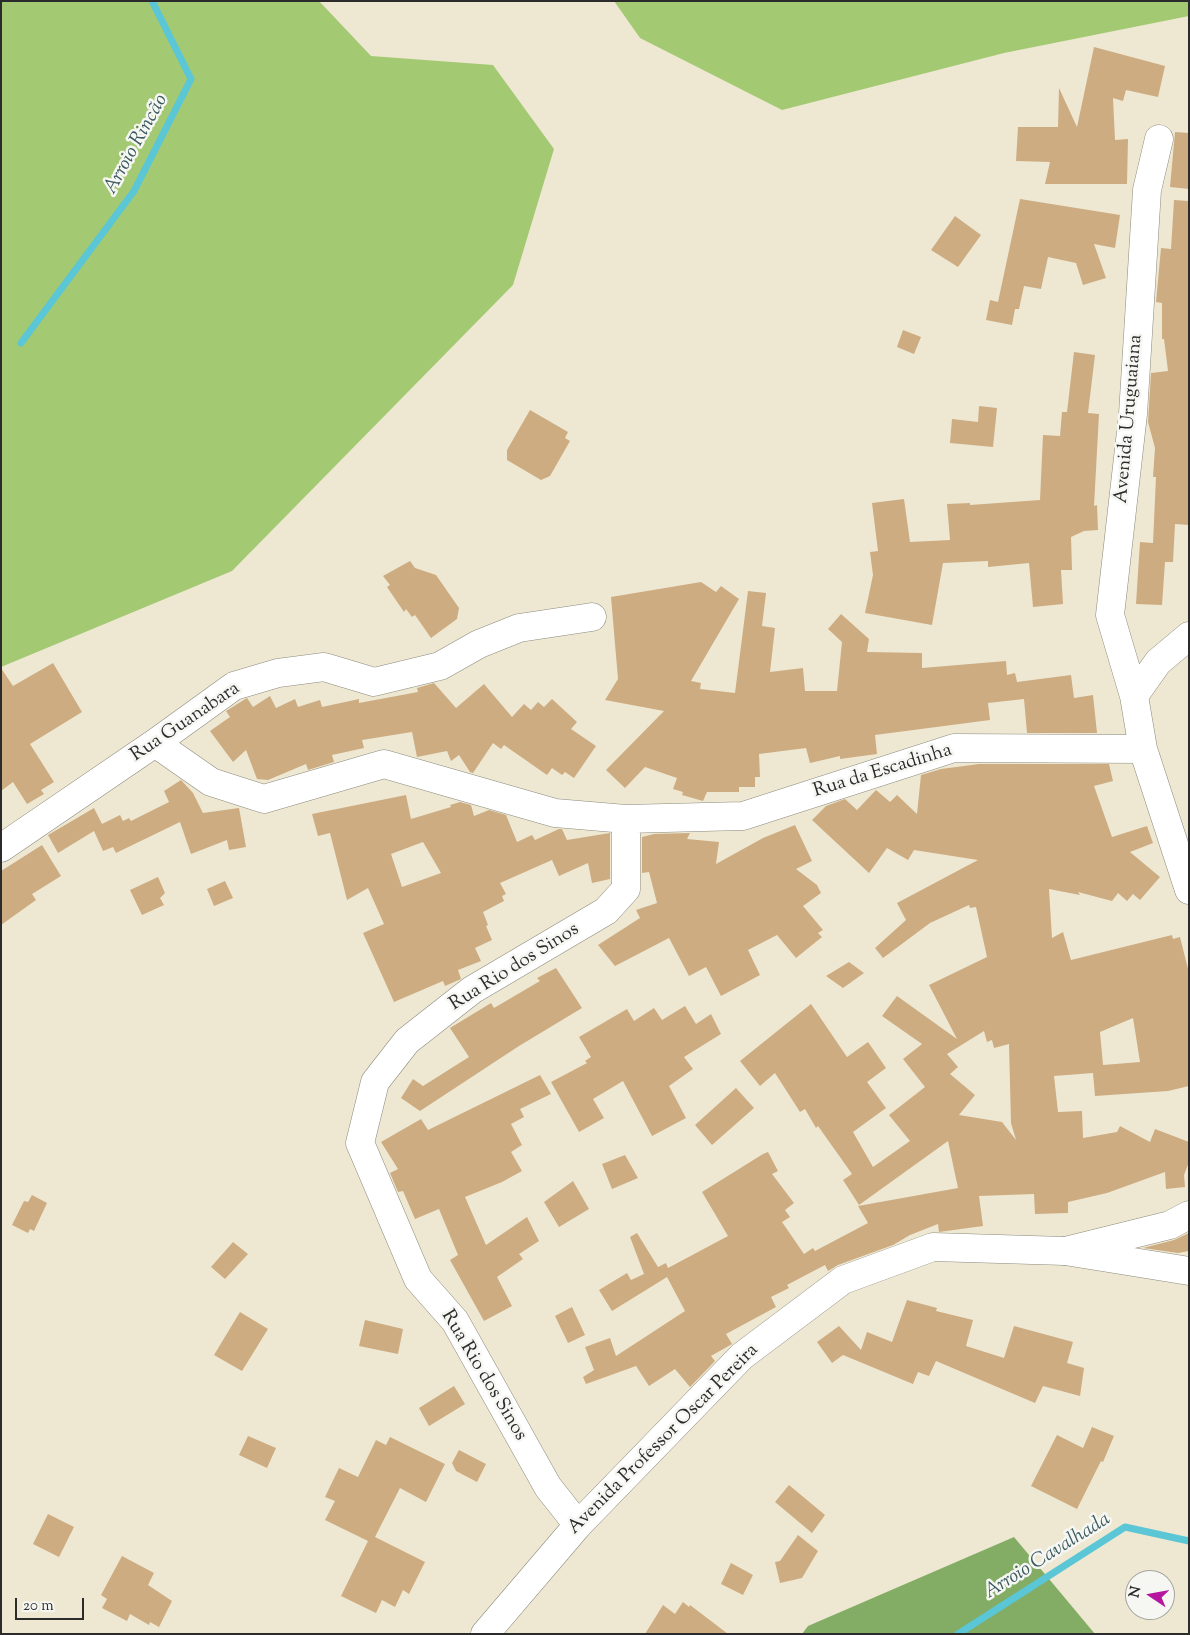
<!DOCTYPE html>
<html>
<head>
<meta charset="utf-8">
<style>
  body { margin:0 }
  #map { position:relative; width:1190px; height:1635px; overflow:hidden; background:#eee8d2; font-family:"Sorts Mill Goudy",serif }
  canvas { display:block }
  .frame { position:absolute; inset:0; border:2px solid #2b2b2b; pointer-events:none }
  .north { position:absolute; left:1125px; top:1570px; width:50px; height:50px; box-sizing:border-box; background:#f6f6f2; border:1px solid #a5a5a2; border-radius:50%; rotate:282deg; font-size:14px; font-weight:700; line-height:20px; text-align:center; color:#2b2b2b }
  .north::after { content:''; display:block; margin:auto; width:18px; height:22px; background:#b5179e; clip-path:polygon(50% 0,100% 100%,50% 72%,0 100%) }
  .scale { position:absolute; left:15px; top:1598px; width:69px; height:22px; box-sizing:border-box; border:2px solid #2b2b2b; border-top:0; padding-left:6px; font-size:15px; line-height:18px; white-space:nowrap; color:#2b2b2b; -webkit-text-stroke:4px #f6f6f2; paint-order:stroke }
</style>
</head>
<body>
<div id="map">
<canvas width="1190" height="1635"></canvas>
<div class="frame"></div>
<div class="north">N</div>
<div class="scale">20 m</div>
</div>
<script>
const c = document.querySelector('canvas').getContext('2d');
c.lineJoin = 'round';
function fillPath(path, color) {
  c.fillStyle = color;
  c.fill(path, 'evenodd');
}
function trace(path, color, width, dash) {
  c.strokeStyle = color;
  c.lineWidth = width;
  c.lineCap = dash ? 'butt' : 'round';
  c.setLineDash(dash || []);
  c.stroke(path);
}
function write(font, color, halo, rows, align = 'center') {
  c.font = font + ' "Sorts Mill Goudy",serif';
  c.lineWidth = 5;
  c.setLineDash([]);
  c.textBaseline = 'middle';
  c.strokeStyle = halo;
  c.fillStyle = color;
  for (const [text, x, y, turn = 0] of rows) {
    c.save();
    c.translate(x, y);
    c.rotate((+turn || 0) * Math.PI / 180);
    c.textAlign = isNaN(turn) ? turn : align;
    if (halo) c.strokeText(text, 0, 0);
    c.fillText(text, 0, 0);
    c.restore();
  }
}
fillPath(new Path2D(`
  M1,1H319L371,56L493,65L554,149L513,285L232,571L1,667Z
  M614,1H1189V16L1004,53L782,110L640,38Z`), '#a4c973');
fillPath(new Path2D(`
  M1014,1537L1095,1634H802L808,1626Z`), '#83ad65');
trace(new Path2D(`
  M21,343L134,191L191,79L152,1
  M958,1634L1125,1527L1189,1541`), '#5bc6d5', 7);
fillPath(new Path2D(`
  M1094,47L1165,66L1158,97L1126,90L1123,101L1113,98L1115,140L1128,139L1127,184H1045L1050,162L1016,161L1018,127H1058L1059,88L1077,127Z
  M1175,132L1189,133V189L1170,187Z
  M1020,199L1120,215L1115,248L1094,244L1106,278L1083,285L1076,263L1048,257L1041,289L1024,286L1019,309H1015L1012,325L986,320L990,300L998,302Z
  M1174,200L1189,201V525L1175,524L1173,562H1165L1162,605L1136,604L1140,542L1153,543L1156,477H1153L1155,448L1148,422L1151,373L1168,371L1164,339H1162V303L1156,302L1161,248L1171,249Z
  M955,216L981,235L958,267L931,250Z
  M903,330L921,337L914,354L897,347Z
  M1074,352L1095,355L1088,413L1099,414L1094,506L1097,505L1098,530L1084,531L1071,537L1072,570H1061L1063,604L1033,607L1029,563L988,567V561L943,563L932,625L865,613L873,575L870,552L878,551L872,503L904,499L910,542L950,540L947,504L970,503V505L1040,500L1043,435L1060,436L1062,412H1067Z
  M979,406L997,408L993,447L950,443L952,419L978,422Z
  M530,410L568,432L565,438L570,441L550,476L541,480L507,460V450Z
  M410,561L415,568L436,575L459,608L457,619L431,638L415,615L412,617L406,609L404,612L387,587L390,585L383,576Z
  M701,582L716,592L721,586L739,599L691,681L701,683L700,689L735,693L748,591L766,593L762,626L775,628L770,672L803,668L805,691H837L842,642L828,629L841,614L869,639L867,652L922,653V668L1006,661L1007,675L1015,673L1017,682L1071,675L1074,698L1093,695L1097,733H1027L1024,699L988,703L990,720L875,735L877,754L840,759V756L810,763L806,748L759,754L760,777H755V787H739V792H707L703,801L682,795L683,792L673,789L677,778L645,767L625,788L606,770L664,711L605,700L618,679L611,597Z
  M53,663L82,712L30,744L54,782L41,790L44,794L27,804L13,782L1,791V668L13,686Z
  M434,683L456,708L484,684L512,717L524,704L531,710L538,702L544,707L552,699L577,722L571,729L596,746L574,778L565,772L562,775L552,768L547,775L504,745L501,749L493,743L473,773L470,772L459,755L451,761L447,751L417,757L412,732L362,740L364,748L332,755L334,762L308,770L306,764L268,780L257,779L246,750L233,762L210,731L230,717L226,711L247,698L253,707L270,696L276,708L295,699L298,707L320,700L322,707L359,699V703L418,692L417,688Z
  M979,764H1109L1113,781L1094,786L1112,837L1147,826L1153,843L1130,852L1160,877L1140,900L1133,894L1127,901L1118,893L1112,901L1078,892L1080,895L1049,889L1052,938L1063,932L1071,960L1172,935L1173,939L1180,937L1189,973V1086L1168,1091L1095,1096L1093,1073L1054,1076L1058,1112L1082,1111L1083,1138L1117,1132L1120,1126L1150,1142L1155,1129L1189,1142V1162L1184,1175L1185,1187L1166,1189L1165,1172L1107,1193L1068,1202V1213L1035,1214L1034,1194L979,1196L983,1226L939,1232L938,1224L910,1235L893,1245L838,1265L828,1271L825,1265L787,1285L789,1288L771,1297L776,1307L726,1334L732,1344L711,1356L715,1361L690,1387L675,1369L649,1386L636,1366L586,1384L583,1377L594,1370L585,1347L610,1338L616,1356L685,1311L667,1277L612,1311L599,1290L627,1273L631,1280L644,1274L630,1237L637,1233L658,1267L666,1263L668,1268L728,1236L702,1192L763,1154L768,1152L778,1171L772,1174L794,1203L785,1210L790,1217L782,1222L804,1254L813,1248L815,1251L868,1223L858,1206L958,1188L948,1141L859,1205L843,1180L852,1174L818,1126L816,1128L805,1109L800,1112L775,1073L760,1086L740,1061L811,1004L847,1057L868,1042L886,1068L867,1082L886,1108L853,1132L873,1167L910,1141L889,1115L925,1087L903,1059L922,1044L882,1016L897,996L957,1039L929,985L987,957L976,907L970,908L969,905L930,923L883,958L875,948L906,920L897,903L978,860L914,850L908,860L887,848L869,873L812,820L826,806L845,799L857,810L876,790L890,802L897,795L917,814L921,775L941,769ZM1133,1018L1140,1062L1103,1065L1100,1032ZM984,1031L987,1042L992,1040L994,1048L1009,1044L1011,1123L1016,1140L1002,1122L959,1115L975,1095L950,1074L958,1067L947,1054Z
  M181,780L193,793L203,813L239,808L246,847L229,850L227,840L191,854L180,822L116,853L113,847L103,851L94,831L58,853L48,835L94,808L102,824L120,815L123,821L129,818L131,821L169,802L164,791Z
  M406,795L411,819L451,807L450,805L460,802L471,805L474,816L489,810L506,815L517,842L532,835L535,840L559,829H562L567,840L610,833V879L592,883L588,863L559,876L552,860L500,883L506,894L502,896L504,901L483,912L488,925L486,926L492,940L475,948L481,961L458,970L461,979L445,986L443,981L394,1002L363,933L384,924L368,888L347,900L330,833L318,836L312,814ZM423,842L441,873L402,887L391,854Z
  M795,825L812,861L796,869L817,885L821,893L803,906L823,930L818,933L822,937L796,958L777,935L748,950L760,975L721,996L706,967L689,976L669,938L615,966L598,945L640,918L636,910L657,903L649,872L642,873V837L654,834L690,833L687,839L719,842L716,864L763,838Z
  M42,845L61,876L32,894L36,900L1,925V871Z
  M158,877L165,893L160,898L164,905L142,915L130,890Z
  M225,881L233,898L214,906L207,889Z
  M849,962L864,973L843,988L826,976Z
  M556,968L582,1008L519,1046L420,1111L401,1098L413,1079L423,1086L469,1057L450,1028L491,1003L494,1008L540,981L537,978Z
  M685,1006L696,1024L711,1014L721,1034L684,1057L693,1069L669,1086L686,1118L652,1136L623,1081L593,1099L604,1118L579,1132L551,1082L587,1063L585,1061L591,1057L579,1037L627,1009L634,1021L654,1008L662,1020Z
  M540,1075L551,1094L520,1109L524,1117L511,1124L522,1145L511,1152L522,1171L502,1182L465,1197L486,1245L527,1217L539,1241L519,1254L523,1259L497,1277L512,1306L484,1321L450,1260L458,1255L439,1209L415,1219L403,1191L398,1192L390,1173L398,1169L381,1142L421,1119L428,1130Z
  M736,1088L754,1108L712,1145L695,1125Z
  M625,1155L638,1178L612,1189L602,1164Z
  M573,1181L589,1209L559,1227L544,1202Z
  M32,1195L47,1203L34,1231L30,1229L28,1233L12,1225L24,1201L28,1202Z
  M1189,1233V1251L1178,1253L1143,1248L1174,1240Z
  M233,1242L248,1254L225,1279L211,1267Z
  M907,1300L937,1308L936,1311L973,1320L966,1346L1004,1358L1014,1326L1073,1342L1067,1363L1084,1368L1080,1396L1043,1386L1035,1403L936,1361L929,1376L918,1372L913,1384L843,1355L832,1363L817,1342L839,1326L861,1350L867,1332L892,1342Z
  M572,1307L585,1335L568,1343L555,1316Z
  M240,1312L268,1329L242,1371L214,1355Z
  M365,1320L403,1329L398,1354L359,1346Z
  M454,1386L465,1404L429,1426L419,1408Z
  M1092,1427L1114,1436L1103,1462L1101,1461L1077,1509L1031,1486L1057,1435L1083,1448Z
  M248,1436L276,1448L267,1468L239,1455Z
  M390,1437L445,1464L426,1502L400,1488L375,1537L425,1562L409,1594L403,1590L395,1607L382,1600L376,1613L341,1596L368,1541L325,1520L335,1501L325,1497L339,1468L358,1477L376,1440L386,1445Z
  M459,1450L486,1464L477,1482L456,1471L452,1463Z
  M789,1485L825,1515L812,1533L775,1502Z
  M48,1514L74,1527L59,1557L33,1544Z
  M798,1535L818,1551L802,1578L780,1583L775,1562L780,1561Z
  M122,1556L154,1573L148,1585L172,1601L159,1627L150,1622L149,1625L130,1614L127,1621L102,1608L107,1599L101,1595Z
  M731,1563L753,1575L743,1595L721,1584Z
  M683,1602L689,1607L690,1605L728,1634H645L663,1605L675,1614Z`), '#cdac82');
const minor = new Path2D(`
  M1159,139L1147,190L1133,414L1110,615L1134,696L1143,749L1189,890
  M1134,696L1158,662L1189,636
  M155,743L211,782L264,799L384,764L555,813L626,819L743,816L954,748L1143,749
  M1,848L155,743L234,686L278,673L324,667L374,682L440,666L479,644L519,628L592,617
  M1065,1251L1170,1225L1189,1215
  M578,1525L548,1487L455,1321L418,1279L360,1143L375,1082L407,1041L472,990L606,911L626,889V819`);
const major = new Path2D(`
  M485,1634L578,1525L742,1356L843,1280L933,1247L1065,1251L1189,1271`);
trace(minor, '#8c8a7e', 29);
trace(major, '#8c8a7e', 29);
trace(minor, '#fff', 28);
trace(major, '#fff', 28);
write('19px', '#2b2b2b', '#f6f6f2', [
  ["Avenida Uruguaiana",1130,419,-85],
  ["Rua Guanabara",186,723,-34],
  ["Rua da Escadinha",883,772,-17],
  ["Rua Rio dos Sinos",515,968,-32],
  ["Rua Rio dos Sinos",483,1376,59],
  ["Avenida Professor Oscar Pereira",664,1440,-45]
]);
write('italic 20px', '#395a5e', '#f6f6f2', [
  ["Arroio Rincão",137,145,-61],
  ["Arroio Cavalhada",1048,1557,-32]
]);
</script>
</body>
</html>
